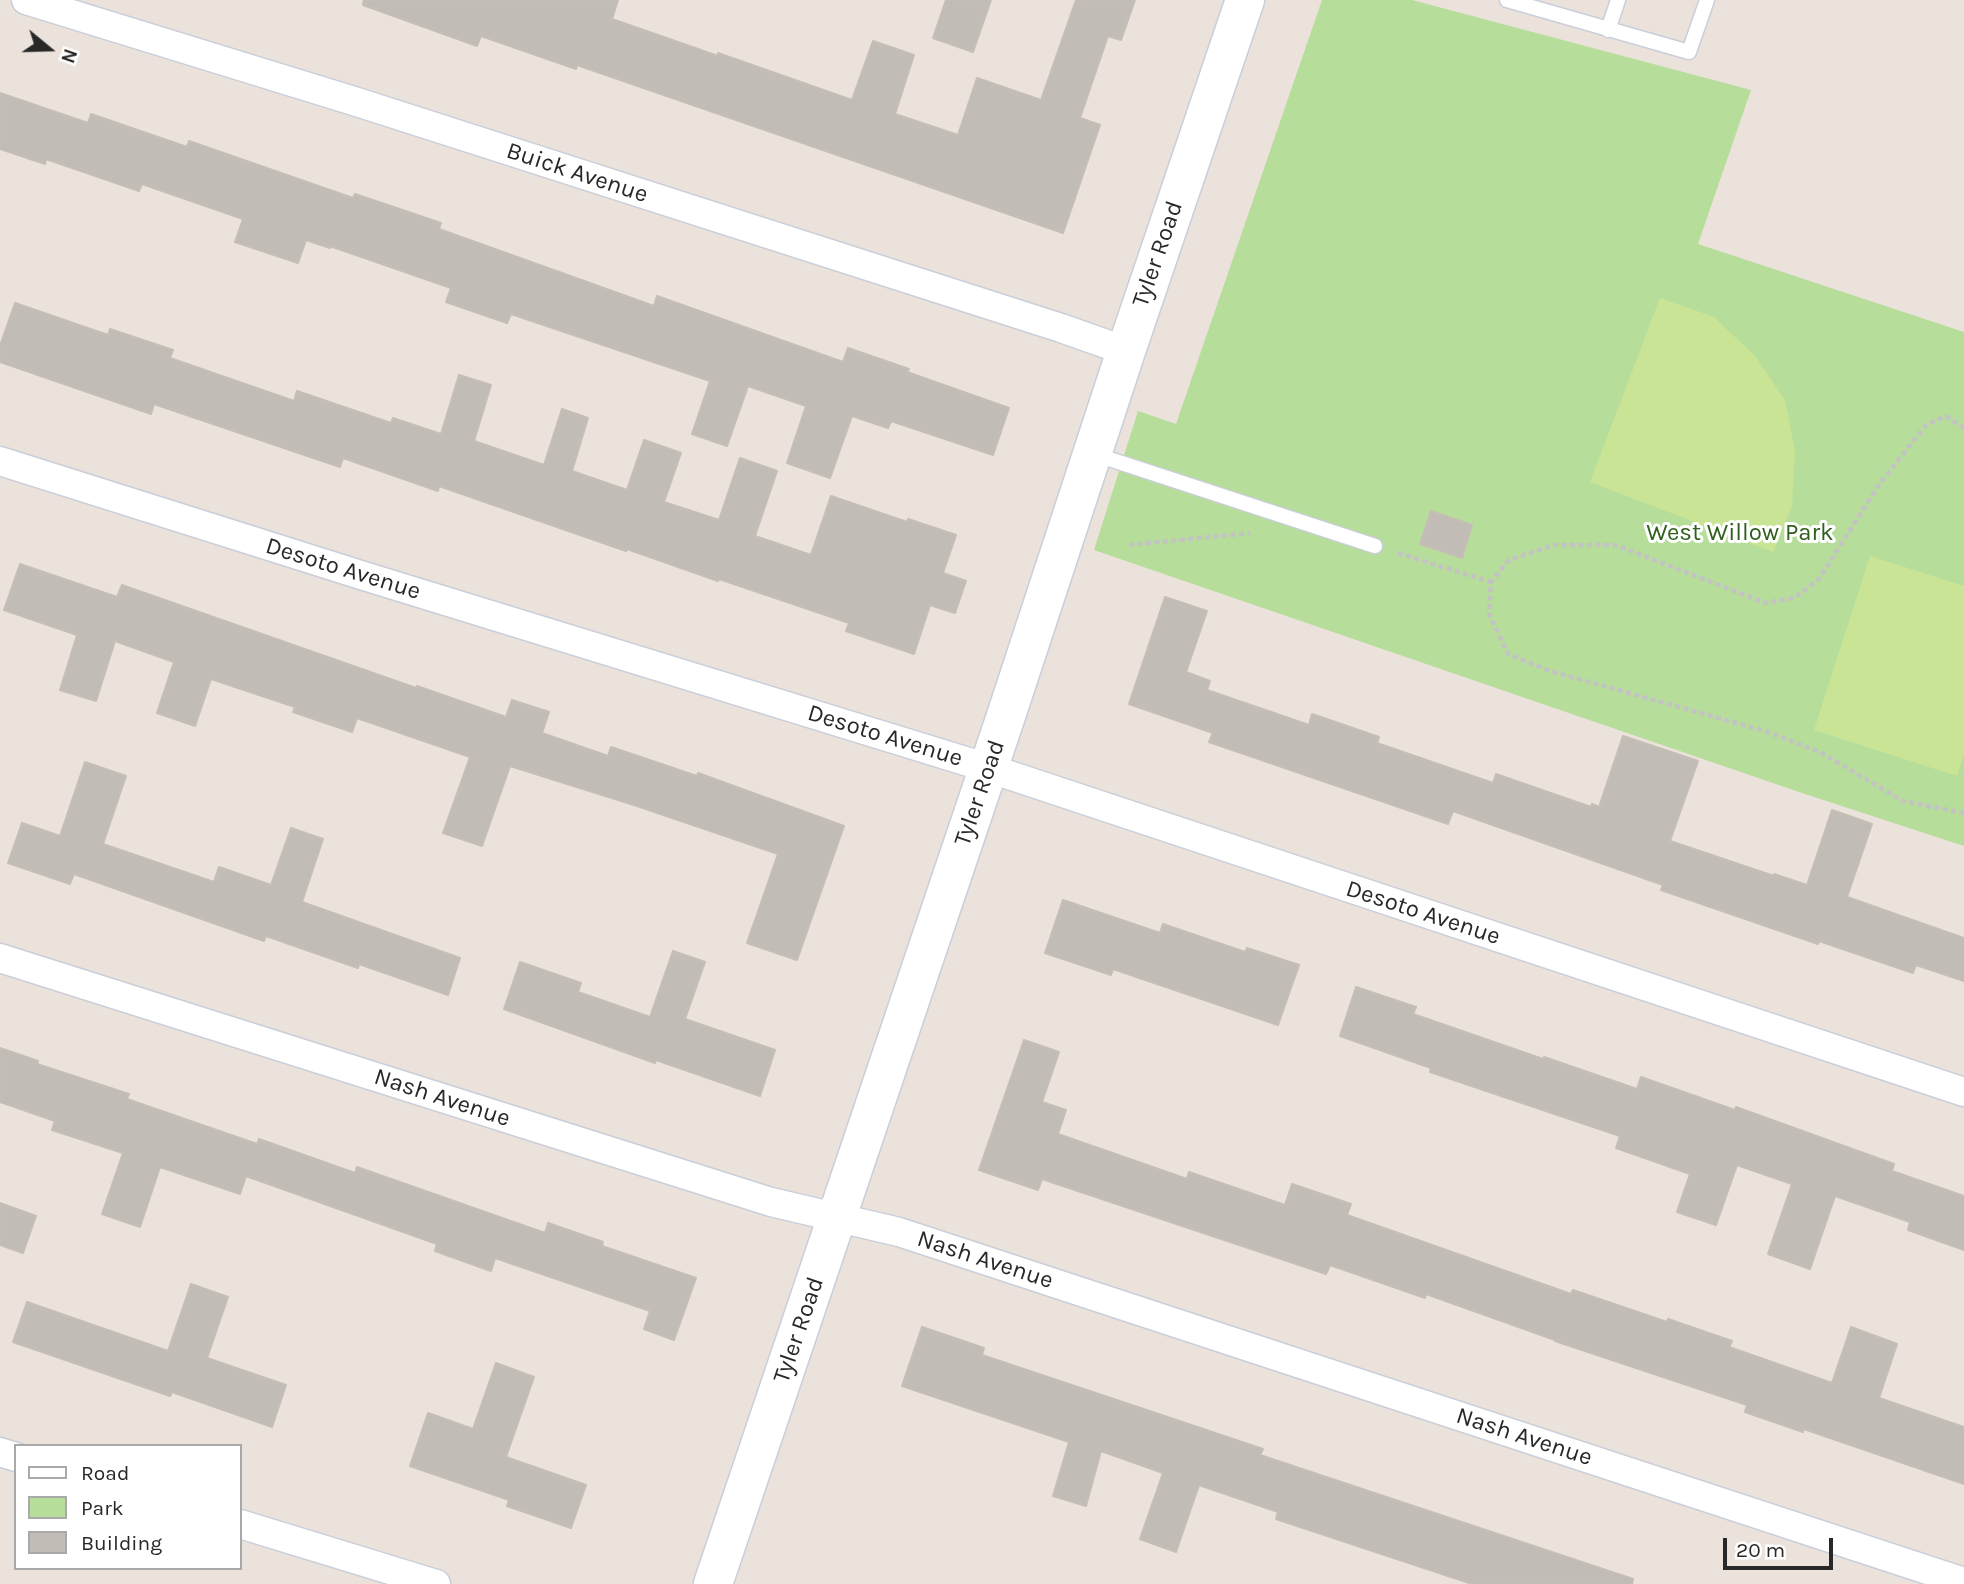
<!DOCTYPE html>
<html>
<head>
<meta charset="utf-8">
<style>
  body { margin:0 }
  #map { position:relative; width:1964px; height:1584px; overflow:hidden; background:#eae2db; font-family:Karla,sans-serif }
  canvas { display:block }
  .legend { position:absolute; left:14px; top:1444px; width:228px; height:126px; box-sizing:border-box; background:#fff; border:2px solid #a9a9a9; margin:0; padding:9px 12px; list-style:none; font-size:21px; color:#282828 }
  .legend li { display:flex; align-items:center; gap:14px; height:35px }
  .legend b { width:35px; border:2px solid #a9a9a9 }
  .north { position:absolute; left:14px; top:14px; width:70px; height:70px; -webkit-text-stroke:5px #fff; paint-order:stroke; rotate:109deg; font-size:19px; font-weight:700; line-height:28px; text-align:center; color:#282828 }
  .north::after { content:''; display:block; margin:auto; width:24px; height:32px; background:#282828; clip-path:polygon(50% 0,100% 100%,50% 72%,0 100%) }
  .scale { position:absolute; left:1723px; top:1538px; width:110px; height:32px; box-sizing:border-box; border:4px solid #282828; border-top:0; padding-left:9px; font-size:21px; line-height:24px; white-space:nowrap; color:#282828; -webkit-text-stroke:5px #fff; paint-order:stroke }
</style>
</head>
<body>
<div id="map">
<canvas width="1964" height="1584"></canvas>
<ul class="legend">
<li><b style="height:9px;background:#fff"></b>Road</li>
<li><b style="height:19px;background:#b7dd9a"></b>Park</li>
<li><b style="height:19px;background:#c2bcb7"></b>Building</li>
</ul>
<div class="north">N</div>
<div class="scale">20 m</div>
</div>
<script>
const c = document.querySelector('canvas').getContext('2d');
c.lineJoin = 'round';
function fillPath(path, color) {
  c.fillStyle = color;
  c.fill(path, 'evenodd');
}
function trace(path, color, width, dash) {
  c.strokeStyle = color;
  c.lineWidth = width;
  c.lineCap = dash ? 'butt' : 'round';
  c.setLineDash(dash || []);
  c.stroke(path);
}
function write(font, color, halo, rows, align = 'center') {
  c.font = font + ' Karla,sans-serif';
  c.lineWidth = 6;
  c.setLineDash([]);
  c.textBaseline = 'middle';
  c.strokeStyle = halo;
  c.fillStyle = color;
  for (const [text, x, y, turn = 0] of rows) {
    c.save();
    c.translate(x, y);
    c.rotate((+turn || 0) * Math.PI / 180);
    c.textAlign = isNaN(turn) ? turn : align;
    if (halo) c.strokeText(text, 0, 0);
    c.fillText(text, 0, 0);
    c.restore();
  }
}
fillPath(new Path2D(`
  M1322,0H1412L1751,90L1698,244L1964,332V846L1802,793L1094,550L1138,411L1176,424Z`), '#b7dd9a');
fillPath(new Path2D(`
  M1660,298L1714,317L1755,356L1785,400L1795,451L1792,506L1773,552L1590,482Z
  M1870,556L1964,586V754L1957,776L1814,730Z`), '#cae496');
const building = new Path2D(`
  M364,0H618L612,19L718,56V53L852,100L873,41L914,55L895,114L958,135L977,78L1041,100L1076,0H1135L1121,40L1108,36L1080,118L1100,125L1063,233L577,65L576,69L481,36L477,46L363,5Z
  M946,0H991L973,52L933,38Z
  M0,93L88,123L91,114L187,147L189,141L353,198L355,194L441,223L439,229L654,306L657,296L843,362L848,348L909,369L907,372L1009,408L993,455L891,421L888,428L852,416L830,478L787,463L806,406L748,386L727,446L692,434L710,381L511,314L507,323L446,302L451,288L330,246V248L306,240L298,263L235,242L243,219L142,184L139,191L46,159L45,164L0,149Z
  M15,303L108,335L110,329L173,350L170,358L294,401L297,391L391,423L393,418L441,434L459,375L491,385L474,441L544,465L562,409L588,418L572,471L627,490L644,440L681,453L664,502L719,520L740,458L777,471L755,536L811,555L831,496L907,522L908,519L956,535L943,573L966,581L955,613L930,605L914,654L846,631L849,623L719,579L718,581L627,549L626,551L439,486L438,491L343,458L340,467L154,404L151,414L0,362V346Z
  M1431,511L1472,525L1462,558L1420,544Z
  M20,564L117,597L122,585L416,688L417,686L506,717L512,700L549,712L542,733L608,756L611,747L697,776L698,773L844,826L797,960L747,943L778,854L637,806L510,766L482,846L443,833L470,757L357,718L352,732L293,712L295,707L211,679L195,726L157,713L174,662L115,641L96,701L60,690L77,635L4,610Z
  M1165,597L1207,611L1186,672L1210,681L1207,690L1309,725L1312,714L1379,737L1377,743L1493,783L1496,774L1591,807L1592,804L1599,807L1623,736L1698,761L1670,841L1774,876V874L1807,885L1832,810L1872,824L1847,897L1964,938V981L1916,965L1913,973L1819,941L1818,944L1661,890L1663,885L1453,811L1448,824L1209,742L1213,733L1129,704Z
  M85,762L126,776L103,844L214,882L219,867L271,885L291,828L323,839L302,902L460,958L448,995L359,964L358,968L266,936L264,941L74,874L70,884L8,863L22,823L60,836Z
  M1063,900L1160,933L1163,924L1245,952L1247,948L1299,965L1278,1025L1113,969L1111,975L1045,953Z
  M673,951L705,962L685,1019L775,1050L760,1096L656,1060L655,1063L504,1009L520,962L581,983L578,992L650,1017Z
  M1356,987L1416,1007L1413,1014L1543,1059L1544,1057L1637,1089L1641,1077L1735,1110L1736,1107L1894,1164L1892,1171L1964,1196V1250L1908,1230L1910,1222L1835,1196L1810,1269L1768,1254L1792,1184L1737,1165L1716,1225L1677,1212L1690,1174L1616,1148L1620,1136L1430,1072L1431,1068L1340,1036Z
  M1024,1040L1059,1052L1042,1102L1066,1110L1058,1134L1187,1179L1189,1172L1285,1205L1292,1184L1351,1204L1347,1215L1571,1294L1573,1290L1667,1322L1668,1319L1732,1341L1729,1347L1832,1383L1851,1327L1897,1344L1879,1398L1964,1427V1484L1804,1429L1803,1432L1745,1412L1747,1405L1555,1341V1340L1426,1294L1425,1298L1330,1265L1326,1274L1042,1179L1038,1190L979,1170Z
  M0,1048L38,1061L37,1064L129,1094L127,1099L257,1144L259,1139L355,1173L357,1167L545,1233L548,1223L603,1242L602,1246L696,1278L674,1340L644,1329L650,1311L495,1258L491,1271L435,1251L437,1244L246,1176L240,1194L160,1167L140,1227L102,1214L123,1153L52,1130L55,1121L0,1102Z
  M0,1203L36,1216L23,1253L0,1245Z
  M191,1284L228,1297L207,1358L286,1385L272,1427L172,1392L170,1396L13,1342L27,1302L168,1351Z
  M922,1327L984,1348L982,1355L1263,1449L1260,1455L1633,1579L1632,1584H1472L1276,1519L1278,1512L1199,1485L1176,1552L1140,1539L1163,1473L1101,1451L1086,1506L1053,1496L1069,1442L902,1386Z
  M496,1363L534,1377L506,1457L586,1485L571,1528L507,1506L509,1500L410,1466L428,1413L473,1429Z`);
fillPath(building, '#c2bcb7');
trace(building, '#c5beb5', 2);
const lane = new Path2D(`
  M1507,0L1689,52L1707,0
  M1608,30L1618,0
  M1094,454L1375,546`);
const street = new Path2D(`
  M26,0L357,102L1061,328L1126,351
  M0,461L364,576L988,768L1964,1092
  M0,958L771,1202L899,1232L1964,1582
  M0,1452L16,1457
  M240,1524L436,1584`);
const secondary = new Path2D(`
  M713,1584L1004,722L1126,351L1245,0`);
trace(lane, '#c9ced9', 17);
trace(street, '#c9ced9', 31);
trace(secondary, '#c9ced9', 41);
trace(new Path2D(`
  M1964,428L1946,416L1926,425L1878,486L1819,579L1794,598L1765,603L1616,545H1554L1509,560L1491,582L1489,614L1508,654L1550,671L1765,731L1820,752L1903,801L1964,813
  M1129,545L1250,533
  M1398,553L1491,582`), '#c3c3c3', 4.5, [5, 3.5]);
trace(lane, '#fff', 14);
trace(street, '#fff', 28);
trace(secondary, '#fff', 38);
write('24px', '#282828', '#fff', [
  ["Buick Avenue",577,173,18],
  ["Tyler Road",1158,254,-71],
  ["Desoto Avenue",343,569,17],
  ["Desoto Avenue",885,736,17],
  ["Tyler Road",980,793,-71],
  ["Desoto Avenue",1423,913,18],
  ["Nash Avenue",442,1098,18],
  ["Nash Avenue",985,1260,18],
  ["Tyler Road",799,1330,-71],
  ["Nash Avenue",1524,1437,18]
]);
write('24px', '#31601e', '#fff', [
  ["West Willow Park",1740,533]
]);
</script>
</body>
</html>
